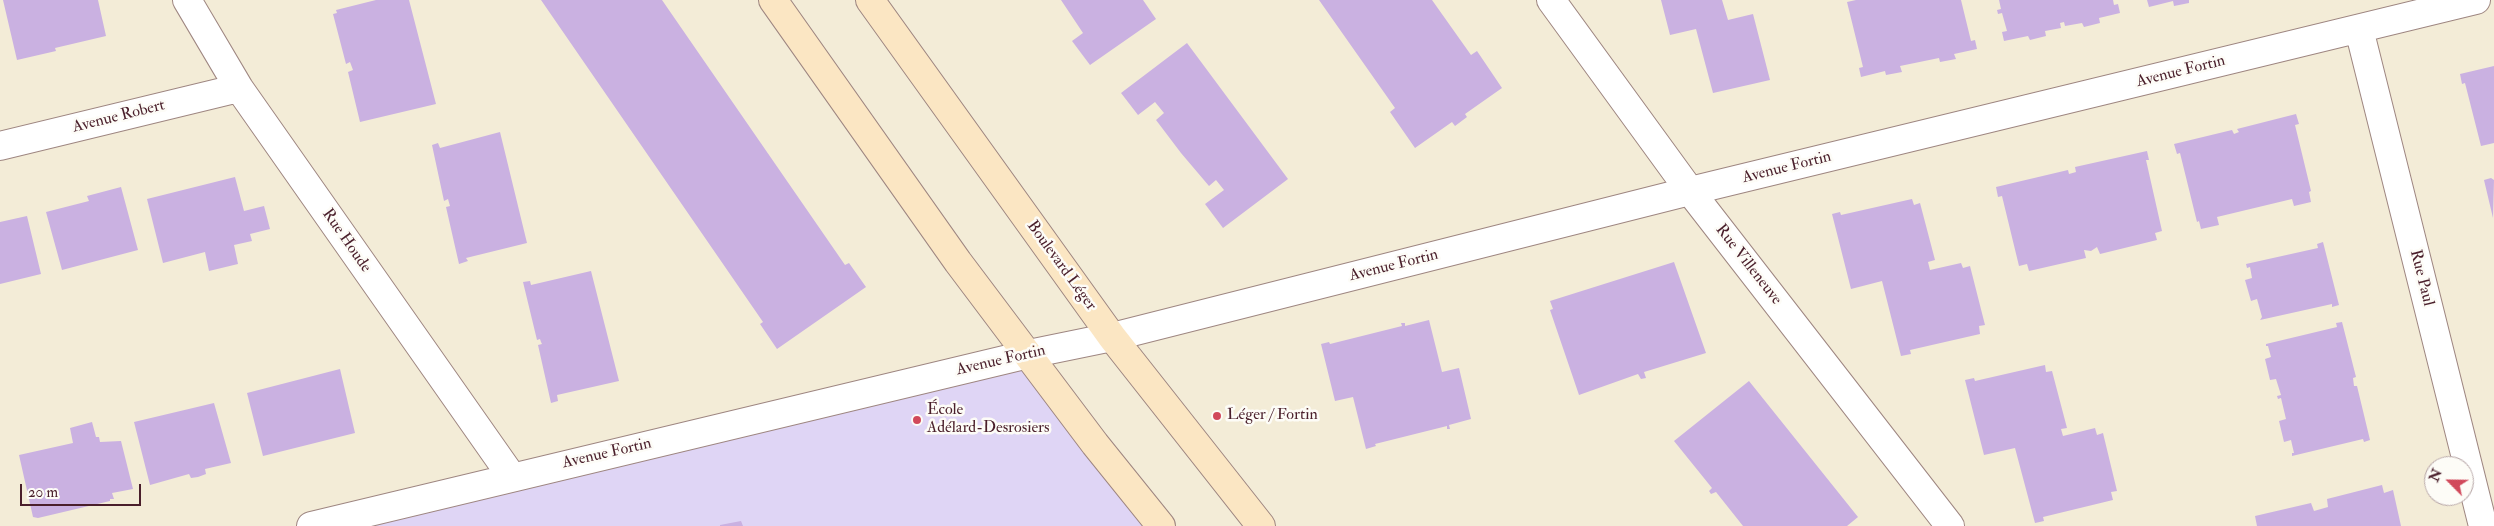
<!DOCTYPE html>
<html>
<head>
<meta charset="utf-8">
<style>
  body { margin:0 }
  #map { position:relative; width:2494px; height:526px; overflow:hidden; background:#f3ecd7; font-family:"IM FELL Double Pica",serif }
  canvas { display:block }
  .north { position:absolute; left:2424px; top:456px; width:50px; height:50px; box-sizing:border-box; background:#fdfcf7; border:1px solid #b5a4a5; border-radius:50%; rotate:293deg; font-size:14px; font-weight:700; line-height:20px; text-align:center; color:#4a1f2b }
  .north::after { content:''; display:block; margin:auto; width:18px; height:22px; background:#d1495b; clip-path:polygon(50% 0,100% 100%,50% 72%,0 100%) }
  .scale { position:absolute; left:20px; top:484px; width:121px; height:22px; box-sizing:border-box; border:2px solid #4a1f2b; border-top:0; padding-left:6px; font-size:15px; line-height:18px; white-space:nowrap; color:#4a1f2b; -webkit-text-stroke:4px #fdfcf7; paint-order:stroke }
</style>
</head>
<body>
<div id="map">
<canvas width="2494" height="526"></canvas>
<div class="north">N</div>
<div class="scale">20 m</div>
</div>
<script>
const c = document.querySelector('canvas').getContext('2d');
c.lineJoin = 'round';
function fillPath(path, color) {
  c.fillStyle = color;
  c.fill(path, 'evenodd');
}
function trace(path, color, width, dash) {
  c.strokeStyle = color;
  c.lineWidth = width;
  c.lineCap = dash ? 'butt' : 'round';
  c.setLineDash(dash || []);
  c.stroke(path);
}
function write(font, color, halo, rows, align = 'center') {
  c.font = font + ' "IM FELL Double Pica",serif';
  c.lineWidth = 5;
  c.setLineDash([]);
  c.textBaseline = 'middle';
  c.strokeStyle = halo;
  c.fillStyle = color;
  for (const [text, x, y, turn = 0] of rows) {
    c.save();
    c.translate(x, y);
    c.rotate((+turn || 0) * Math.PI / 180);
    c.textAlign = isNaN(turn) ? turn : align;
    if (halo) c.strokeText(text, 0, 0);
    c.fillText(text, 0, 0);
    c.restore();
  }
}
fillPath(new Path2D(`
  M1029,354L1170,526H311Z`), '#dfd5f5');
fillPath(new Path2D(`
  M3,0H98L106,36L55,48L56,51L17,60Z
  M376,0H409L436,104L360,122L348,72L353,70L350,62L346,64L333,14L337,13L336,10Z
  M541,0H662L845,265L849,263L866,287L777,349L760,324L763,322Z
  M1061,0H1143L1156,19L1090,65L1072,41L1083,33Z
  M1319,0H1432L1471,55L1477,51L1502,88L1465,114L1467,117L1455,126L1452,122L1415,148L1390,112L1395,108Z
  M1661,0H1722L1728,20L1753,14L1770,80L1713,93L1696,29L1670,35Z
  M1856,0H1961L1971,41L1975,40L1977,49L1954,54L1956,59L1940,62L1939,58L1900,66L1902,72L1886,75L1885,71L1861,77L1859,68L1863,67L1847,2Z
  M1999,0H2113L2114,5L2118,4L2120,13L2099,18L2100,23L2084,27L2082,23L2065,26L2064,22L2060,23L2061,28L2045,31L2046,36L2030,40L2028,36L2004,41L2002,32L2007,31L2002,13L1998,14L1997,10L2001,9Z
  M2147,0H2189V3L2174,6L2173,1L2149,7Z
  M1187,43L1288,179L1223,228L1205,204L1224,190L1216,180L1209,186L1181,153L1156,120L1164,113L1155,102L1138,115L1121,93Z
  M2494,66V143L2481,146L2465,83L2462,84L2460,74Z
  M2296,114L2299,124L2295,125L2311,191L2309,192L2311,202L2294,206L2292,199L2217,217L2219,225L2201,229L2199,221L2197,222L2180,153L2177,154L2174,144L2232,130L2234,134L2239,132L2237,129Z
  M500,132L527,243L466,258L468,261L459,264L446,207L450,206L448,199L444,201L432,145L438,143L440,148Z
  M2147,151L2149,160H2146L2162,231L2155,233L2157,240L2100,254L2097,247L2091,251L2084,250L2086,258L2029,271L2027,264L2019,266L2002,196L1998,197L1996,187L2068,170L2069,174L2076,172L2075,167Z
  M235,177L244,211L264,206L270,229L250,234L252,241L234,245L238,264L209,271L205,252L163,263L147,199Z
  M2491,178L2494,180L2493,218L2484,180Z
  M121,187L138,250L62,270L46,212L89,201L87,196Z
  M1912,199L1914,205L1920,203L1935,260L1928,262L1930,270L1961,263L1963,268L1970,266L1985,325L1979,326L1980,334L1910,350L1911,354L1901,356L1882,281L1851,289L1832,214L1840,212L1841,215Z
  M27,216L41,274L0,284V222Z
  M2323,242L2339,305L2332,307V304L2260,320L2262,317L2257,299L2251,301L2245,280L2252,278L2250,267L2247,268L2246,264L2318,248L2317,244Z
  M1674,262L1706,353L1644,372L1646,378L1641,379L1638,374L1579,395L1550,310L1553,309L1550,301Z
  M591,271L619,381L557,395L558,401L551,403L538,345L542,344L541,342L540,339L537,340L523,282L530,281L531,285Z
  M1429,320L1442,372L1459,368L1471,419L1449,425L1450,429H1447V426L1375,444L1376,446L1366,449L1353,397L1335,401L1321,344L1329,342L1330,344L1402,326L1401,323H1405V326Z
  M2342,322L2356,377L2353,378L2354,386H2357L2370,440L2364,442L2363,439L2292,456V453H2294L2291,440L2284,442L2279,421L2286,419L2281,398L2278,399L2277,396L2281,395L2276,379L2270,380L2265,359L2271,357L2268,346H2266V344L2337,327L2336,323Z
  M2045,365L2046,372L2052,371L2067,428L2061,429L2063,436L2095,428L2097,435L2103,433L2117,491L2111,492L2113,500L2043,517L2044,521L2035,523L2015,448L1984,455L1965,380L1974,378L1975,381Z
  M340,369L355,433L263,456L247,393Z
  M1749,381L1858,517L1847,526H1743L1716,492L1711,494L1709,491L1712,488L1674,441Z
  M214,403L231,463L205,469L206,474L198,477L191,478L189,474L150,485L134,422Z
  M92,422L96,437H99L100,442L121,441L133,489L112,493L114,499H110V501L38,518L33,517L19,455L73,443L70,428Z
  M2382,485L2384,493L2393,490L2401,526H2257L2255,516L2311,503L2314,511L2328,507L2327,499Z
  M741,521L743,526H720V525Z`), '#cab1e1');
const street = new Path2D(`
  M187,0L239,88L512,477
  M1551,0L1690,191L1950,526
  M2359,29L2483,526
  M0,146L239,88
  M311,526L1029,354L1112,337L1690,191L2476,0`);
const secondary = new Path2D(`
  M773,0L958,262L1095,444L1161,526
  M870,0L1112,337L1261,526`);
trace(street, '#9e8681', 30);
trace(secondary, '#9e8681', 30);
trace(street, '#fff', 28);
trace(secondary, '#fbe6c3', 28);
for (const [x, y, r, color] of [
  [1217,416,5,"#d1495b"],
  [917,420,5,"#d1495b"]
]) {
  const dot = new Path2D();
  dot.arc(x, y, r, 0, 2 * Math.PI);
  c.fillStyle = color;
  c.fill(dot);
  trace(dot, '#fdfcf7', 2);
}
write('16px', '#4a1f2b', '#fdfcf7', [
  ["Avenue Fortin",2181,72,-14],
  ["Avenue Robert",119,117,-14],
  ["Avenue Fortin",1787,168,-14],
  ["Rue Houde",346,241,55],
  ["Rue Villeneuve",1748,265,52],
  ["Boulevard Léger",1061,266,54],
  ["Avenue Fortin",1394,266,-14],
  ["Rue Paul",2421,278,76],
  ["Avenue Fortin",1001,361,-13],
  ["Avenue Fortin",607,454,-13]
]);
write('16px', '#4a1f2b', '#fdfcf7', [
  ["École",927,411],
  ["Adélard-Desrosiers",927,429],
  ["Léger / Fortin",1227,416]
], 'left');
</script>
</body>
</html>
